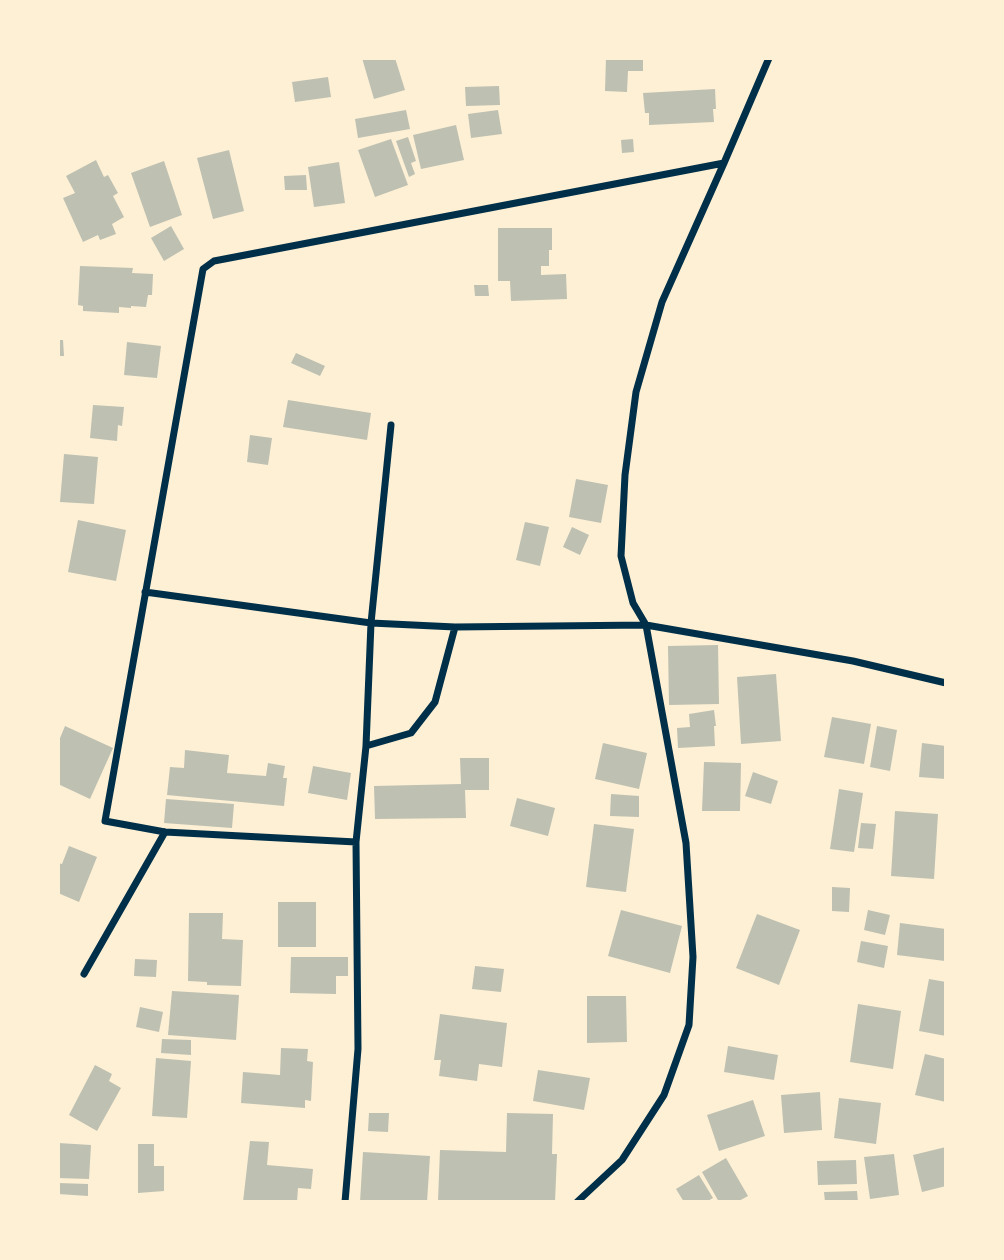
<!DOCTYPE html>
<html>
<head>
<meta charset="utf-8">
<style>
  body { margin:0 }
  #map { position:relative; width:1004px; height:1260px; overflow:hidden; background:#fdf0d5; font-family:"IBM Plex Sans",sans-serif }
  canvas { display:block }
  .frame { position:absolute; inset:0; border:60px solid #fdf0d5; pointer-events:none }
</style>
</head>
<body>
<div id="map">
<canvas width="1004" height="1260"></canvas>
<div class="frame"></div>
</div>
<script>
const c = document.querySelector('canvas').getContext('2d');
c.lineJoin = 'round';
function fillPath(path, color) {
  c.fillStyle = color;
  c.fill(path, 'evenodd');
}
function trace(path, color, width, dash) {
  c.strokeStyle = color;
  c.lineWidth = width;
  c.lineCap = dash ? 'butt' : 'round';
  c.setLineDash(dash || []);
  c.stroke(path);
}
fillPath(new Path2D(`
  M362,58H395L405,90L374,99Z
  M606,58H643V71H628L627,92L605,91Z
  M328,77L331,97L295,102L292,82Z
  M499,86L500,105L466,106L465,87Z
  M715,89L716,109H713L714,122L649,125V113H645L643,93Z
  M406,110L410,129L358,138L355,119Z
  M498,110L502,134L471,138L468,114Z
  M456,125L464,160L421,169L413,135Z
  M408,137L416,161L411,163L415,174L409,177L396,141Z
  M391,139L408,185L375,197L358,150Z
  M633,139L634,152L622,153L621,140Z
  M229,150L244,211L213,219L197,158Z
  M96,160L104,177L108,175L118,193L113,196L124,217L112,224L116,234L100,240L98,235L83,242L63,198L75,193L66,176Z
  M164,161L182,215L150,227L131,173Z
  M339,162L345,203L314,207L308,167Z
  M306,175L307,190H285L284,176Z
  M171,226L184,249L164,261L151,238Z
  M498,228H552V250H549V266H541V275L566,274L567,299L511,301L510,281H498Z
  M80,266L133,268L132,273L153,274L152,295H148L146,307L131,306V308L119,307V313L83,311V306L78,305Z
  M474,285H488L489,296H475Z
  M58,340H63L64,356H58Z
  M127,342L161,346L157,378L124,375Z
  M296,353L325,366L320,376L291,363Z
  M288,400L371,413L367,440L283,427Z
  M93,405L124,407L122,426L118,425L117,441L90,438Z
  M250,435L272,438L268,465L247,462Z
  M64,454L98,457L94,504L60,502Z
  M576,479L608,485L601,523L569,517Z
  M78,520L126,530L116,581L68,572Z
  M525,522L549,527L540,566L516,560Z
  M572,527L589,535L580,555L563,547Z
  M718,645L719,704L669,705L668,646Z
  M776,674L781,741L741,744L737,677Z
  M714,710L716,726H714L715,746L678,748L677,728L690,727L689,714Z
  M832,717L871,724L864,764L824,757Z
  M65,726L113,748L90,799L58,784V743Z
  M877,726L897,730L890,771L870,767Z
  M603,743L647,753L639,789L595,779Z
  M922,743L946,746V779L919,777Z
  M185,750L229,755L227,773L266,776L268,763L285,766L283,778H287L284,806L167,795L170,767L184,768Z
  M460,758H489V790H465L466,818L375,819L374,786L461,784Z
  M704,762L741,763L740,811H702Z
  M313,766L351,773L347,800L308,793Z
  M753,772L778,781L771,804L745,796Z
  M839,789L863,793L854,852L830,849Z
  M611,794L639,796V817L610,816Z
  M517,798L555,808L548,836L510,826Z
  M166,799L234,804L232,828L164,823Z
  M895,811L938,814L934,879L891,876Z
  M861,823L876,824L873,849L858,848Z
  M594,824L634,829L626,892L586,887Z
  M69,846L97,857L79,902L58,893V863L62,864Z
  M832,887L850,888L849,912L832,911Z
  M278,902H316V947H278Z
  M621,910L682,926L670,973L608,956Z
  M868,910L890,915L885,935L864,930Z
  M189,913H223L222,939L243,940L241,986L207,985V982L188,981Z
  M757,914L800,930L779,985L736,968Z
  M900,923L946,929L945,961L897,955Z
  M861,941L888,946L884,968L857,962Z
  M291,957H348V976H336V994L290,993Z
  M135,959L157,960L156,977L134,976Z
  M475,966L504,969L501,992L472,989Z
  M929,979L946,982V1036L919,1031Z
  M172,991L239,995L236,1040L168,1035Z
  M587,996H626L627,1042L587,1043Z
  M858,1004L901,1011L893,1069L850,1062Z
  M140,1007L163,1012L159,1032L136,1027Z
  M440,1014L507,1023L502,1067L479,1064L477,1081L439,1076L441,1060H434Z
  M162,1039L191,1040V1055L161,1053Z
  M728,1046L778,1055L774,1080L724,1072Z
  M281,1048L308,1049L307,1061L313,1062L311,1101L305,1100V1108L241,1103L243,1072L280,1075Z
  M925,1054L946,1059V1102L915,1095Z
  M156,1058L191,1061L187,1118L152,1116Z
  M95,1065L112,1074L109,1081L121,1088L97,1131L69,1115Z
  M538,1070L590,1078L584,1110L533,1101Z
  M820,1092L822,1130L784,1133L781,1095Z
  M839,1098L881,1103L876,1144L834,1138Z
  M753,1100L765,1136L719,1151L707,1115Z
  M369,1113H389L388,1132L368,1131Z
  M507,1113L553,1114L552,1154H557L555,1202L438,1201L440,1150L506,1152Z
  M250,1141L269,1142L267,1165L313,1169L311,1189L298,1188L297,1202H243Z
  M58,1143L91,1145L89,1179L58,1178Z
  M138,1144H154V1166H164V1191L138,1193Z
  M946,1147V1186L922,1192L913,1155Z
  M363,1152L430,1156L427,1202H360Z
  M894,1154L899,1195L870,1199L864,1157Z
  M726,1158L748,1196L737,1202H719L702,1172Z
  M856,1160L857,1184L818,1185L817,1161Z
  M699,1175L713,1198L706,1202H684L676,1189Z
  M58,1183L88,1184V1196L58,1194Z
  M857,1191L858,1202H825L824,1192Z`), '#bec0b2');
trace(new Path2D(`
  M769,58L724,163L662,302L636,392L625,475L621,556L633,603L646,625L853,661L946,683
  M145,592L371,623L391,425
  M366,746L411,733L435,702L455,627
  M356,842L366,746L371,623L455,627L646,625L686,843L693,957L689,1025L664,1095L622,1160L577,1202
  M84,974L165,832
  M345,1202L358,1049L356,842L165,832L105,821L203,269L214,261L724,163`), '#003049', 7);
</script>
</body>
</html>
